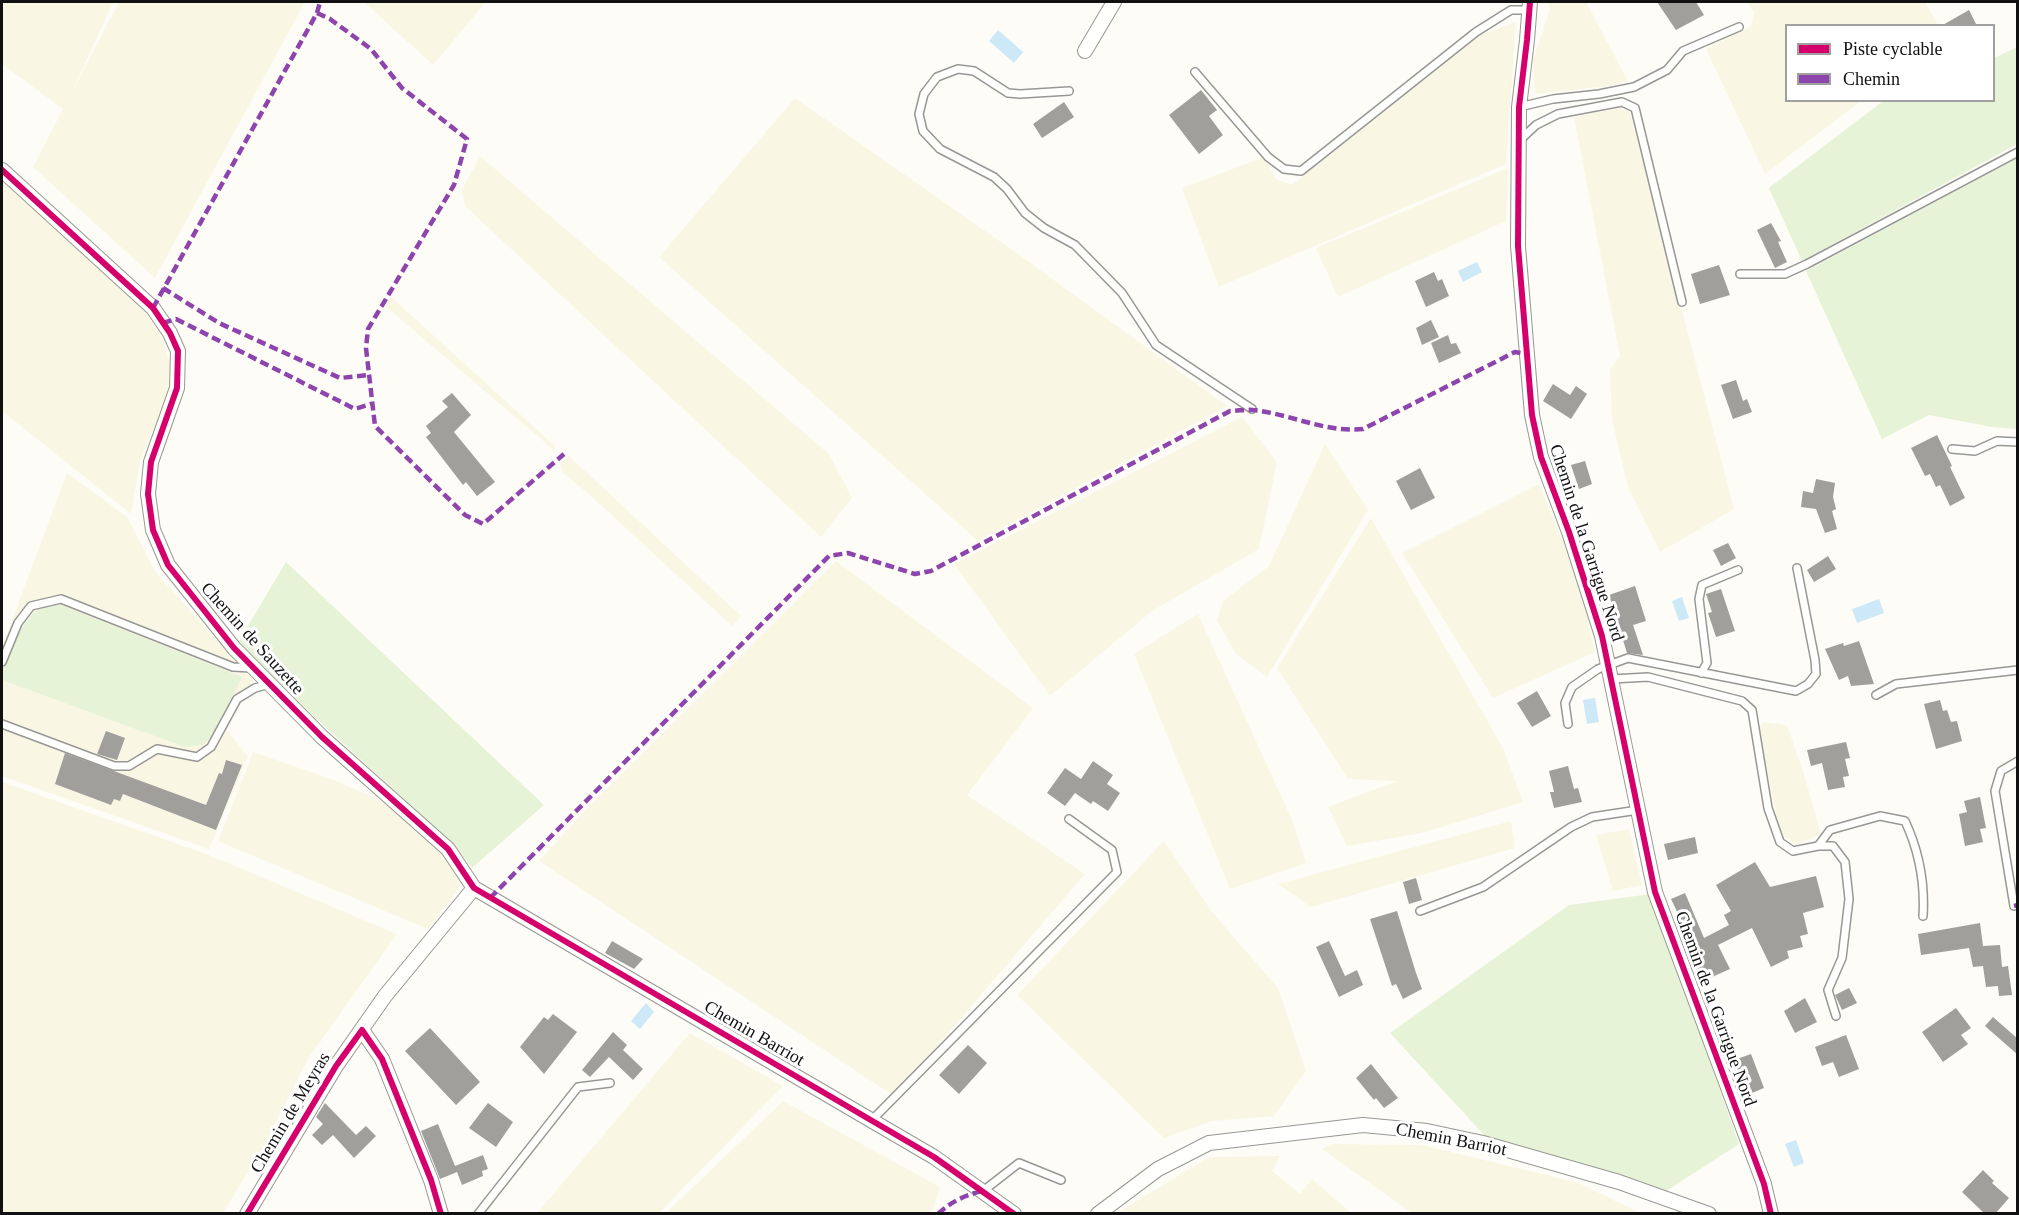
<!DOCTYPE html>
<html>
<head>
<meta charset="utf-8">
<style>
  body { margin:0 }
  #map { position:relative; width:2019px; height:1215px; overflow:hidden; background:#fdfcf7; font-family:"Times New Roman",serif }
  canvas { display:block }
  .frame { position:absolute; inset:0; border:3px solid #111; pointer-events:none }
  .legend { position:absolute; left:1785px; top:24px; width:210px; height:78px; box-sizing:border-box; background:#fff; border:2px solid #a0a0a0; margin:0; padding:8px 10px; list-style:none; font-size:18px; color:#111 }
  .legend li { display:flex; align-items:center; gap:12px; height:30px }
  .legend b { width:30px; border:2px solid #a0a0a0 }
</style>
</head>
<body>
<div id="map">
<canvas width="2019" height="1215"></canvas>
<div class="frame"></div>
<ul class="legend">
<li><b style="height:8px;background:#d6006c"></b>Piste cyclable</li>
<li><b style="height:8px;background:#8e44ad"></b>Chemin</li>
</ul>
</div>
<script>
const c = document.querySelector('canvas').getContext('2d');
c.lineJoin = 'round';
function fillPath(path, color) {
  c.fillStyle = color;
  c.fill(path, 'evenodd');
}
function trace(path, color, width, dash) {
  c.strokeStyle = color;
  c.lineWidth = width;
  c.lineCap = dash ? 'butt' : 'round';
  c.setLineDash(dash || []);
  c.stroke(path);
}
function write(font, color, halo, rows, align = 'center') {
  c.font = font + ' "Times New Roman",serif';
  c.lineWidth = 6;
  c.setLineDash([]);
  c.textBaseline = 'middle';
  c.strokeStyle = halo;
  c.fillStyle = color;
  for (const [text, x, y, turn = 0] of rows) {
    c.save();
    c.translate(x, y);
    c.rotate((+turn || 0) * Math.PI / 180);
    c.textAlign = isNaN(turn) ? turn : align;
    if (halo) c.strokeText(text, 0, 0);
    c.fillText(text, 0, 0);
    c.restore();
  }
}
fillPath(new Path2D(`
  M2,2H113L72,92L119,2H305L155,278L33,167L63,109L2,64Z
  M364,2H486L433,65Z
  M1547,2H1586L1628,81L1610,86L1535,94L1533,60L1550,9Z
  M1747,2H1925L1938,25L1786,26V100L1861,101L1765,174L1706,49L1751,26L1754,12Z
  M1516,22L1506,164L1219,287L1182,188L1264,157L1276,179L1292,185L1480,35Z
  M795,98L1018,254L1227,406L978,541L659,257Z
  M1620,108L1630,112L1734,509L1660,552L1628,487L1612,420L1610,370L1620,356L1574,117Z
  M480,156L829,454L852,498L821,537L465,206L462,190Z
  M1508,168L1506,221L1338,297L1316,248Z
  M2,180L141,307L160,333L170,363L167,397L140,461L131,514L2,411Z
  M391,297L555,446V451L385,306Z
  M1242,417L1277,462L1259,549L1152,611L1050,696L954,564Z
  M1325,444L1368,510L1267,677L1236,654L1217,620L1223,601L1269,566Z
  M569,456L741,616L732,626L591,496L563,473L560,464Z
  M67,473L127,517L156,573L253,680L227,730L248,757L209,849L2,776V647Z
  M1539,484L1579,581L1595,652L1493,698L1402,553Z
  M1371,518L1503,748L1523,802L1422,833L1347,846L1328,807L1397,781L1348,779L1277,668Z
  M836,561L1033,708L967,795L1085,874L894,1096L539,861L582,814Z
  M1198,614L1293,822L1306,863L1230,889L1134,654Z
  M1764,722L1787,725L1804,774L1821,834L1796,845L1780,832L1758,730Z
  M253,752L334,780L382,801L446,854L463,882L428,929L218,841Z
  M2,782L209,855L397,934L308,1059L261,1151L223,1213H2Z
  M1511,821L1515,848L1311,907L1278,884Z
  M1629,829L1642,885L1613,891L1596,835Z
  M1164,841L1212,912L1278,988L1306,1071L1274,1116L1212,1121L1164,1138L1017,995Z
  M690,1033L783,1086L659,1213H537Z
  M783,1101L940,1187L933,1209L928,1214L666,1213Z
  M1332,1144L1422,1145L1579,1183L1640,1213H1412L1322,1149Z
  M1280,1156L1272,1171L1300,1194L1312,1179L1351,1213H1117L1209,1157Z`), '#f9f7e4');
fillPath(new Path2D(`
  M2017,47V144L1802,261L1769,188L1883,101L1994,100V58Z
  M2017,158V429L1992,427L1929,415L1882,439L1806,271Z
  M286,562L544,805L472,868L455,846L261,668L239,641Z
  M58,604L242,677L213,735L203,745L185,747L2,680C1,662 23,619 39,609C44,606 52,606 58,604Z
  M1651,894L1739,1144L1666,1191L1485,1136L1390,1033L1569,905Z`), '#e7f3d7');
fillPath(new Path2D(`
  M998,30L1023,52L1014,63L989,41Z
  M1477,262L1482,272L1463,282L1458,271Z
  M1682,597L1689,618L1679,621L1672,601Z
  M1879,599L1884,613L1857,623L1852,609Z
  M1595,698L1599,722L1587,724L1583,700Z
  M646,1003L654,1012L640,1029L631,1021Z
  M1796,1140L1804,1163L1794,1167L1785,1144Z`), '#cde8f7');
fillPath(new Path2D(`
  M1657,2H1696L1704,15L1676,30Z
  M1969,10L1977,26H1941Z
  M1201,90L1217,110L1209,116L1223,135L1199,154L1169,115Z
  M1064,102L1074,117L1042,138L1033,124Z
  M1771,223L1781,241L1778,242L1787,262L1775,268L1757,230Z
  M1719,265L1730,295L1700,304L1691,274Z
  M1434,272L1438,281L1442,279L1449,296L1426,307L1415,281Z
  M1431,320L1439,337L1422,345L1416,328Z
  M1448,335L1451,344L1456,343L1461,353L1439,363L1431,343Z
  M1736,380L1743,401L1747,399L1752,412L1733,419L1721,385Z
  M1553,384L1570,395L1576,386L1587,394L1571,419L1543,401Z
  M452,393L471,415L454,432L495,482L477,496L466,482L463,485L426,437L431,433L426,426L448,407L442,401Z
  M1937,435L1952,466L1950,467L1965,498L1950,506L1940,485L1936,487L1930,474L1925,476L1911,448Z
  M1585,461L1592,484L1579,489L1571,465Z
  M1420,468L1435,498L1411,510L1396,481Z
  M1816,479L1835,483L1833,497L1836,509L1832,511L1837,529L1825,533L1816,509L1801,507L1803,491L1813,493Z
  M1728,543L1736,558L1721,566L1713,550Z
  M1828,556L1836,569L1814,582L1807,570Z
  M1635,586L1646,621L1633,625L1643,655L1627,653L1609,595Z
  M1721,589L1735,631L1716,637L1708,613L1712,612L1706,594Z
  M1859,641L1874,684L1851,686L1848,676L1839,680L1825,649L1843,643L1844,646Z
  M1537,691L1551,716L1532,727L1517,703Z
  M1940,700L1943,711L1947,710L1951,722L1957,721L1962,741L1936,749L1924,704Z
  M106,731L125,738L117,760L97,754Z
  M1846,742L1850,758L1845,759L1849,776L1843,777L1845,787L1828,790L1822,763L1811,766L1807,750Z
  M65,753L206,805L219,773L222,774L226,760L242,765L216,830L123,794L120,801L114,799L111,805L55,784Z
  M1093,761L1113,775L1107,784L1120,793L1108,811L1093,801L1091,804L1075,793L1065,806L1047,793L1065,768L1081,779Z
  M1568,766L1574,789L1578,788L1582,802L1554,808L1550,792H1554L1549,771Z
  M1980,797L1986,828L1980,829L1983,842L1965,846L1959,814L1967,812L1964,801Z
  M1695,837L1698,853L1668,860L1664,844Z
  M1755,862L1770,887L1816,876L1824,907L1803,913L1808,934L1800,936L1803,947L1787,951L1789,958L1771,967L1752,928L1718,945L1730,969L1703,981L1699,971H1697L1679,924L1682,922L1671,899L1685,893L1704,938L1729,925L1724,915L1731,911L1716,885Z
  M1416,878L1422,900L1409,904L1403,882Z
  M1397,911L1416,973L1422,989L1403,999L1396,984L1392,986L1370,919Z
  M1980,923L1983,946L2000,945L2002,967L2008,966L2012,995L1999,996L1998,986L1986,987L1983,966L1973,967L1969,948L1921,955L1918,934Z
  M612,941L643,959L634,969L605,953Z
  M1329,941L1345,976L1357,970L1363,985L1339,997L1316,947Z
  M1849,988L1857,1003L1842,1010L1835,995Z
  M1805,998L1817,1022L1795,1033L1784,1011Z
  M1956,1008L1971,1028L1961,1035L1968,1044L1943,1062L1922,1032Z
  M553,1014L577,1032L544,1074L520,1047L544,1017L548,1020Z
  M1993,1017L2018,1039V1055L1985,1026Z
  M430,1028L480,1082L456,1105L405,1051Z
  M613,1032L627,1045L623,1050L643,1069L633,1080L609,1057L590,1077L582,1070Z
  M1846,1035L1859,1069L1839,1077L1833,1062L1822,1066L1815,1047Z
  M968,1045L987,1063L959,1094L939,1075Z
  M1751,1054L1764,1088L1747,1095L1734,1060Z
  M1371,1064L1398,1098L1384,1108L1376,1098L1374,1100L1356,1078Z
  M325,1103L356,1135L366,1126L376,1136L354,1158L333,1135L322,1145L312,1135L323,1124L316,1117Z
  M488,1103L513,1122L496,1147L469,1128Z
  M438,1124L455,1166L483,1155L488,1169L482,1171L483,1176L462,1185L457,1172L440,1179L421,1131Z
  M1983,1170L1994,1181L1992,1183L2009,1198L1995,1214H1985L1962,1192Z`), '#a19f9c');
const service = new Path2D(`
  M1195,72L1268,157L1284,169L1301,171L1476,32L1511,10H1529
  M1069,91L1020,94L1008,93L974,71L958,69L937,77L924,94L919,114L923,131L940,149L994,177L1007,189L1025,213L1044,228L1075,245L1122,293L1156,345L1252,409
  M1519,107L1553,99L1599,94L1634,87L1667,70L1683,51L1739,27
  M1520,140L1536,125L1558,114L1622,102L1635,108L1682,302
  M1740,274H1785L1807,264L2018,152
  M1952,449L1975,451L1997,441L2018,442
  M2,662L18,623L31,606L61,599L233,667L252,668
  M1701,673L1707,663L1699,599L1702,585L1738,570
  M1612,679L1648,677L1742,701L1752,710L1768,808L1780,842L1793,851L1818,846H1833L1845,862L1849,899L1842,958L1828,990L1836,1016
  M1876,695L1896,684L2018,670
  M2,724L114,766H129L157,749L197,757L211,747L237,699L255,688L270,684
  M1568,724L1565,703L1572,687L1598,669L1628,658L1796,691L1808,684L1816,674L1815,660L1797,568
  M1818,846L1830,830L1880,816L1905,821C1919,851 1925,883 1923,916
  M2014,906L1995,791L2001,771L2018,761
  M1420,911L1483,887L1571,827L1592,817L1638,810
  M871,1121L1117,872L1112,850L1069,819
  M983,1191L1019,1163L1061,1180
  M478,1214L578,1087L610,1083`);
const minor = new Path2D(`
  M1530,2L1527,40L1519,107L1518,246L1532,415L1541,457L1569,532L1602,636L1655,892L1764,1184L1771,1214
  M1085,51L1114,2
  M2,170L153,308L170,333L178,351L177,388L151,462L148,494L153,530L168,565L234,648L322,737L448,849L474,888L934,1157L1014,1214
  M362,1030L382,1059L431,1180L441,1214
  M247,1214L336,1066L385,996L474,888
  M1098,1214L1158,1169L1209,1143L1363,1125L1427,1131L1483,1143L1619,1182L1709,1214`);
trace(service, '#979795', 10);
trace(minor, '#979795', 16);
trace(service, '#fffffe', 7);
trace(minor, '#fffffe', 14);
trace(new Path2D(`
  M317,13L330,19L371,49L402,88L467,139L454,185L368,329L366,348L375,426L465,515L483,524L564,454
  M163,288L219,323L340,378L369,375
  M153,308L317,13L320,2
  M163,323L176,319L355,409L371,404
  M490,898L829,556L848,553L915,574L931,571L1230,411C1238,411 1246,409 1253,410C1291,414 1325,433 1363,429L1515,352L1526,354
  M2014,906L2018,905
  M938,1214C952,1201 965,1195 983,1191`), '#8e44ad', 4.5, [9, 4.5]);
trace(new Path2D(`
  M1530,2L1527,40L1519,107L1518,246L1532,415L1541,457L1569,532L1602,636L1655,892L1764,1184L1771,1214
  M2,170L153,308L170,333L178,351L177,388L151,462L148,494L153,530L168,565L234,648L322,737L448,849L474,888L934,1157L1014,1214
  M247,1214L336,1066L362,1030L382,1059L431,1180L441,1214`), '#d6006c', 6);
write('18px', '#111', '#fff', [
  ["Chemin de la Garrigue Nord",1586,543,72],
  ["Chemin de Sauzette",252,639,48],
  ["Chemin de la Garrigue Nord",1715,1009,70],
  ["Chemin Barriot",754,1034,30],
  ["Chemin de Meyras",291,1113,-59],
  ["Chemin Barriot",1451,1140,11]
]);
</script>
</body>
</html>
